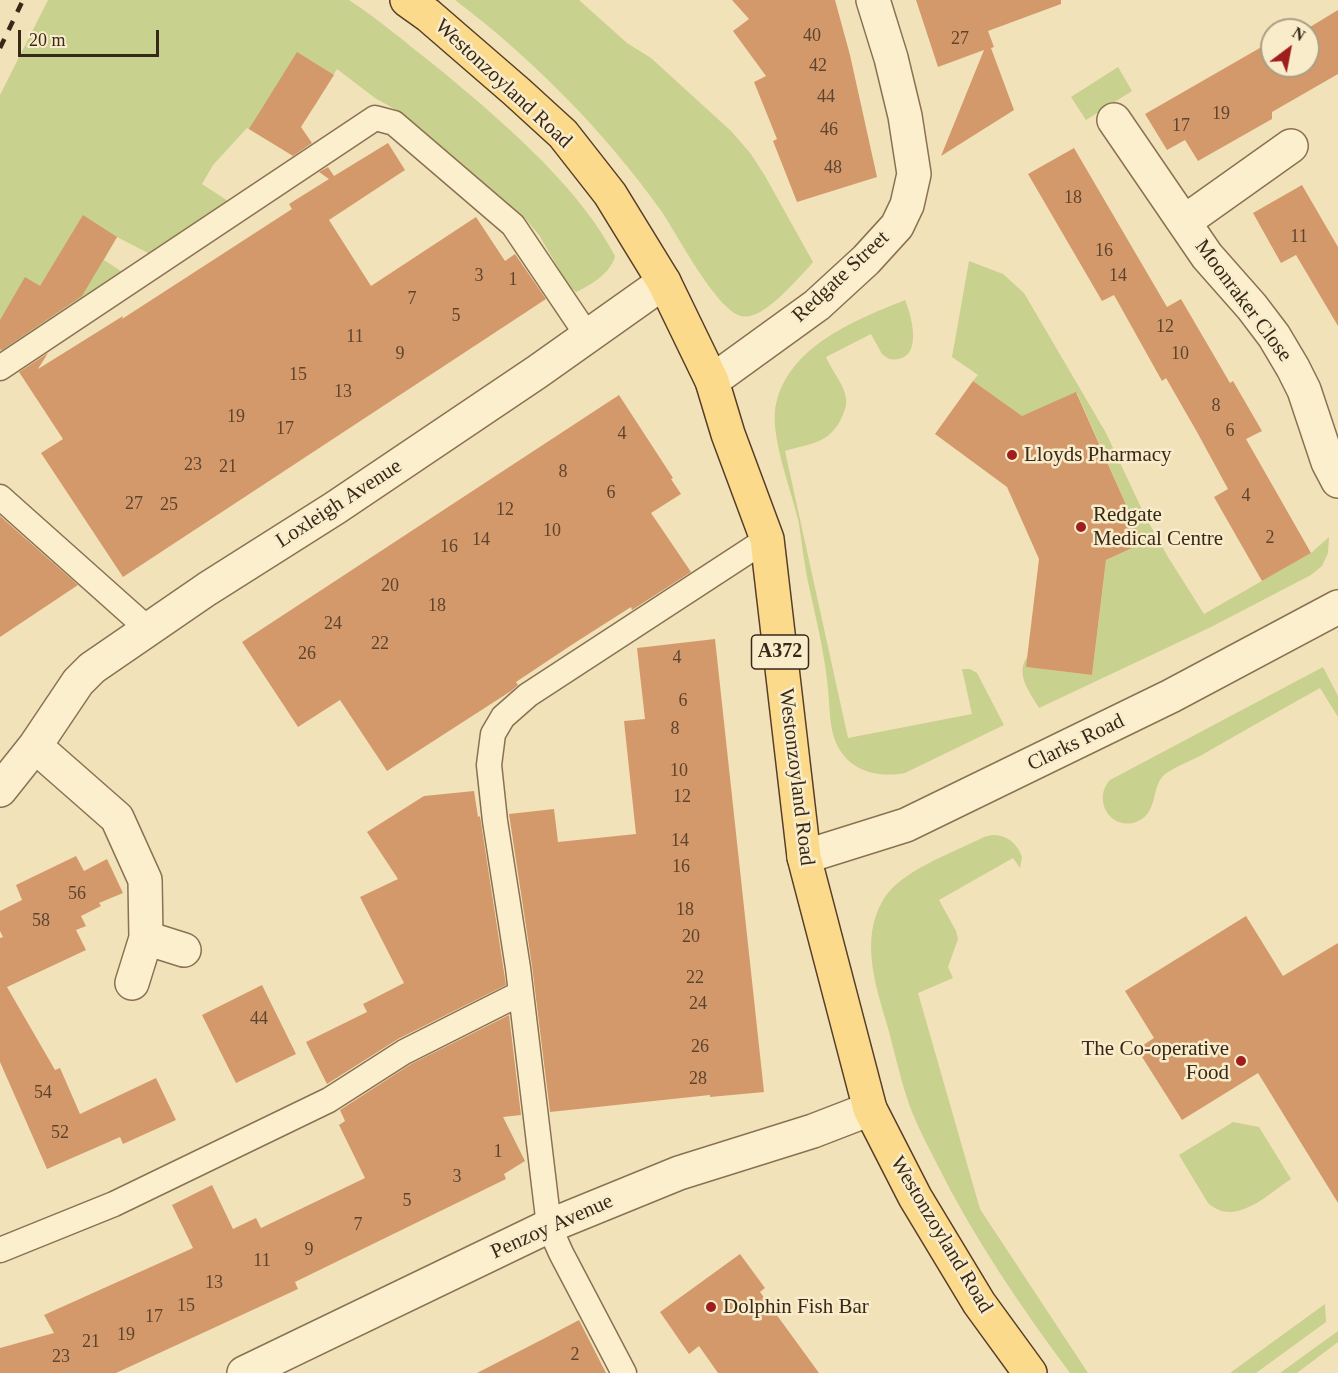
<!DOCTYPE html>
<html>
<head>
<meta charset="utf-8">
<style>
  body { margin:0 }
  #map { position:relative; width:1338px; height:1373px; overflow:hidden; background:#f2e2b9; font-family:Georgia,serif }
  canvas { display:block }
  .north { position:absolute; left:1260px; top:18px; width:60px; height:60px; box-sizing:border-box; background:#f9ecca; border:2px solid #ab9e83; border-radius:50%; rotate:32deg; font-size:16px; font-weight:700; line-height:24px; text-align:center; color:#372819 }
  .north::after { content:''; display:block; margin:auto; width:21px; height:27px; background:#9f1e1d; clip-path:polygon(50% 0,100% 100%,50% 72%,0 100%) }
  .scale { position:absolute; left:18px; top:30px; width:141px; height:27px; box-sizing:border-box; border:3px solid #372819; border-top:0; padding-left:8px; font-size:18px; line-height:21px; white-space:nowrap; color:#372819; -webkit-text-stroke:4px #f9ecca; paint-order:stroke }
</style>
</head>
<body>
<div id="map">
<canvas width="1338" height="1373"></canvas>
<div class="north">N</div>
<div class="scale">20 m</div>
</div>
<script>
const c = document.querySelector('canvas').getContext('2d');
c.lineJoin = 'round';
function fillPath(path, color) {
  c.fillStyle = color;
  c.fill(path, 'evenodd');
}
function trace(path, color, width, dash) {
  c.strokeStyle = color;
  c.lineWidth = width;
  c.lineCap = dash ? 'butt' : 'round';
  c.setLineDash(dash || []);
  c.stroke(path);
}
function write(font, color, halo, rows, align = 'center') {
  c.font = font + ' Georgia,serif';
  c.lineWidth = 5;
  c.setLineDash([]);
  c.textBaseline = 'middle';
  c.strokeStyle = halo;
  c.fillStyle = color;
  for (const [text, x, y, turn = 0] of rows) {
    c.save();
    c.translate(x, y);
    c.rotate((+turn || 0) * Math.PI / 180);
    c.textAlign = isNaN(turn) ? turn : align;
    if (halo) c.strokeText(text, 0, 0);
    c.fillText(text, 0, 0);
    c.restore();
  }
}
fillPath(new Path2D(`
  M48,0H349C378,19 405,42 433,64C494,114 579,185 615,256C611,273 591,285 576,292L568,285L539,235L523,216L405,115L375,98L337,69L314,107L277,146L247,128L213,165L202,184L231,203L154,256L117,237L104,260L127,275L0,357V95Z
  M455,0H579L627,43L651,58L731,131L751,154L765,176L813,262L809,267C795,281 762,322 741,316C716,309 678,236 662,212C605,132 533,59 455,0Z
  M1118,67L1132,91L1086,120L1071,97Z
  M969,261L1003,274L1024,293L1106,433L1145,516L1168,557L1204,614L1311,553L1329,537L1328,553L1322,566L1311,575L1211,627L1039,708C1030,692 1014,674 1028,656L1027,667L1092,675L1106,560L1143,543L1077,393L1039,409L1052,438L973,381L978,375L952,357Z
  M905,300C913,319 924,364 889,359L882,354L871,334L826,357C831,370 845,385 846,399C847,405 844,412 842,417C829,445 810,443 785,451L848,738L972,714L962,669H970L977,673L1004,725L905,773C879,778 852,772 838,747C829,730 830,708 828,689C827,677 825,665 823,653C819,629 813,606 808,582C804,563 802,543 799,524C792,490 767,432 777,400C793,344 856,320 905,300Z
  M1323,667L1338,696V717L1320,688C1280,710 1240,733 1200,756C1190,761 1170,769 1163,776C1151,789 1158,814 1136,822C1110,831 1092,799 1110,780Z
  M992,835C1007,835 1017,843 1022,857L1020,868L1013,858L939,900L956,931L958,939L948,967L953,978L918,993L980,1209L1088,1373H1070C1021,1307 975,1240 938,1166C928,1146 917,1126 909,1104C900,1078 894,1049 886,1021C875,984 861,939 882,902C898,871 953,853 984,837Z
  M1233,1122L1259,1127L1291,1179C1268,1194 1235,1228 1208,1203L1179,1155Z
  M1325,1304L1326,1322L1256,1373H1230Z
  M1338,1331V1342L1297,1373H1280Z`), '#c8d18d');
fillPath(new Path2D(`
  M732,0H835L850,55L877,177L797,202L773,141L777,139L754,82L766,76L733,31L749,19Z
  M916,0H1061V4L988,31L994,47L991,48L1014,110L941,156L984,50L938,67Z
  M1338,10V74L1272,112V119L1198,161L1185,140L1167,150L1145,114L1272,41V66H1308V30H1305Z
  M297,52L334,75L301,127L312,143L293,156L249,129Z
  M388,143L405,170L329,220L371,286L476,217L505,261L515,254L546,299L123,577L41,453L63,439L19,372L48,353L38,369L123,316L122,319L292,209L289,204L329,179L319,172L328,167L334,176Z
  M1074,148L1167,307L1181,299L1230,383L1233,381L1262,431L1246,439L1311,553L1262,581L1214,497L1228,489L1197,432L1166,378L1162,381L1114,295L1102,301L1028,174Z
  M1302,185L1338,247V326L1296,255L1281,263L1253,213Z
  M83,215L117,237L82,296L2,350L0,349V320L25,277L40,286Z
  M973,381L1022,416L1076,392L1143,543L1106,560L1092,675L1026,667L1039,559L1007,487L935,434Z
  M619,395L673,478L671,479L681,494L651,513L691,572L632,610L631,607L573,644L516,682L518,685L511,691L387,771L340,700L298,727L242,642Z
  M0,516L78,585L0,637Z
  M715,639L764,1092L710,1097V1095L550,1112L532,966L509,814L554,809L558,842L636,834L624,721L645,719L637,648Z
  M474,791L478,817L480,816L506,985L398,1039L327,1084L306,1042L367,1012L363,1004L404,983L360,897L398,879L367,832L424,796Z
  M76,856L84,871L107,859L123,893L99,903L101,906L81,916L86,926L76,930L86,950L7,987L55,1070L60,1068L80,1114L156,1078L176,1120L123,1144L120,1137L47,1169L0,1062V938L3,937L0,931V911L22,900L16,885Z
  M1246,916L1283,976L1338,943V1203L1258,1073L1182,1120L1137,1049L1154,1038L1125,991Z
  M262,985L296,1054L236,1083L202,1015Z
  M509,1015L521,1115L503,1117L525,1161L504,1174L506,1179L295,1282L298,1289L116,1373H0V1348L54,1333L44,1315L193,1248L172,1205L212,1185L233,1229L256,1218L261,1228L365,1178L339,1125L345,1121L340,1110L411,1064Z
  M740,1254L765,1288L760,1292L819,1373H718L699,1346L689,1354L660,1312Z
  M579,1320L606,1373H477L545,1338Z`), '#d4996b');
const lane = new Path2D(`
  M0,368L375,118L394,123L513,225L587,335
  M0,497L148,629
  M0,1250L114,1204L329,1100L404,1052L521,993
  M624,1373L561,1253L549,1226L518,968L495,821L489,765L493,734L503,717L528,695L767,539`);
const street = new Path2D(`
  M1114,120L1207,256L1252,307L1274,336L1293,368L1304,390L1328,462L1338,481
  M1184,222L1291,146
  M712,381L817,305L866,260L897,226L907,205L914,174L905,116L891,58L873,0
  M35,746L117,818L145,880L146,938L132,983
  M0,790L35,746L78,682L92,668L207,589L335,508L537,372L664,282
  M804,857L906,825L1171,696L1338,607
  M146,938L184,950
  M244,1373L549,1226L679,1173L813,1131L870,1109`);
const primary = new Path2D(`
  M407,0L428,15L517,92L563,134L610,194L664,282L712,381L728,434L767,539L804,857L870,1109L915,1197L979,1303L1030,1373`);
trace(lane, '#8a7152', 27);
trace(street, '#8a7152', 36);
trace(primary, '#573e28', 36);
trace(lane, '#fcefcd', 24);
trace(street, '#fcefcd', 33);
trace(primary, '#fbda8c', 33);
trace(new Path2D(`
  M0,48L23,0`), '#372819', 4.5, [10, 10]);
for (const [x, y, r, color] of [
  [1012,455,6,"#9f1e1d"],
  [1081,527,6,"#9f1e1d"],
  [1241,1061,6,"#9f1e1d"],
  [711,1307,6,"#9f1e1d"]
]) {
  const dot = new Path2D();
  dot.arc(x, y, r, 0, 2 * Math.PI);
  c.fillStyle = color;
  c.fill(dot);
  trace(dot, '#f9ecca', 2);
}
write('18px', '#5e442e', null, [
  ["40",812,36],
  ["27",960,39],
  ["42",818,66],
  ["44",826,97],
  ["19",1221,114],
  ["17",1181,126],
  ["46",829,130],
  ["48",833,168],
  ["18",1073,198],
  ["11",1299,237],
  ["16",1104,251],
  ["3",479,276],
  ["14",1118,276],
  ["1",513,280],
  ["7",412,299],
  ["5",456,316],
  ["12",1165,327],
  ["11",355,337],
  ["9",400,354],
  ["10",1180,354],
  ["15",298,375],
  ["13",343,392],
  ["8",1216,406],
  ["19",236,417],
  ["17",285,429],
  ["6",1230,431],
  ["4",622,434],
  ["23",193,465],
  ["21",228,467],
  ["8",563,472],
  ["6",611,493],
  ["4",1246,496],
  ["27",134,504],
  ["25",169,505],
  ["12",505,510],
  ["10",552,531],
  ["2",1270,538],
  ["14",481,540],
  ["16",449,547],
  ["20",390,586],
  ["18",437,606],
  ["24",333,624],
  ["22",380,644],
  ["26",307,654],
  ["4",677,658],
  ["6",683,701],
  ["8",675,729],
  ["10",679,771],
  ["12",682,797],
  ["14",680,841],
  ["16",681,867],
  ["56",77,894],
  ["18",685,910],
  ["58",41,921],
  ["20",691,937],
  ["22",695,978],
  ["24",698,1004],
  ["44",259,1019],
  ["26",700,1047],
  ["28",698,1079],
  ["54",43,1093],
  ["52",60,1133],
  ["1",498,1152],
  ["3",457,1177],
  ["5",407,1201],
  ["7",358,1225],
  ["9",309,1250],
  ["11",262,1261],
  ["13",214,1283],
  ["15",186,1306],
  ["17",154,1317],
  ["19",126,1335],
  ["21",91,1342],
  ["2",575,1355],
  ["23",61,1357]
]);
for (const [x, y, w] of [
  [780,652,57]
]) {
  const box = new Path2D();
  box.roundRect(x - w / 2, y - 17, w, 34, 4.5);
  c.fillStyle = '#f9ecca';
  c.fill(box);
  trace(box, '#372819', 1.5);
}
write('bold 20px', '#372819', null, [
  ["A372",780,652]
]);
write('21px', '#372819', '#f9ecca', [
  ["Westonzoyland Road",503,84,43],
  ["Redgate Street",841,277,-43],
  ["Moonraker Close",1243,301,53],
  ["Loxleigh Avenue",339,504,-33],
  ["Clarks Road",1076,743,-26],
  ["Westonzoyland Road",796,777,83],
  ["Penzoy Avenue",552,1227,-24],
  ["Westonzoyland Road",941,1235,59]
]);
write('21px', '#372819', '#f9ecca', [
  ["Lloyds Pharmacy",1024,455],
  ["Redgate",1093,515],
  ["Medical Centre",1093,539],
  ["The Co-operative",1229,1049,"right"],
  ["Food",1229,1073,"right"],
  ["Dolphin Fish Bar",723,1307]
], 'left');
</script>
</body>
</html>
